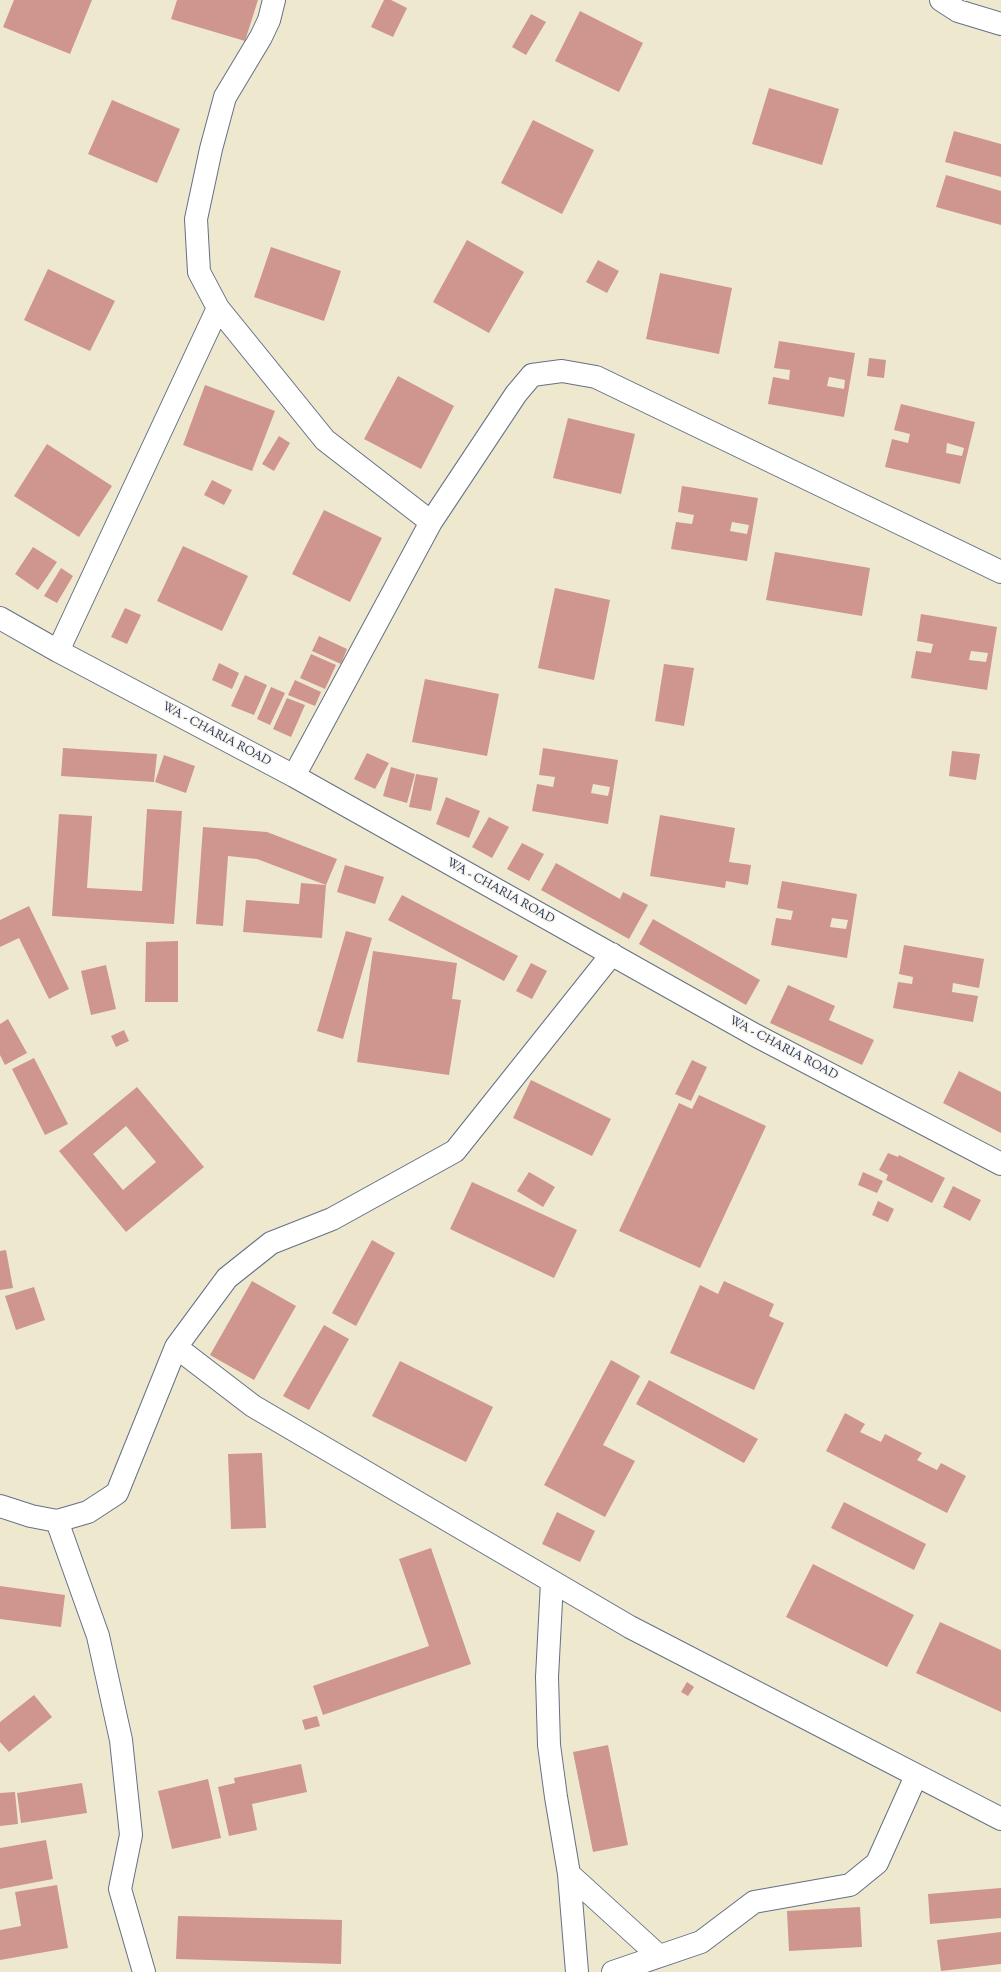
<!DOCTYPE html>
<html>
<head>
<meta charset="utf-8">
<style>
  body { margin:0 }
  canvas { display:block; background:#eee8cf }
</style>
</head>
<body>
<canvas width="1001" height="1972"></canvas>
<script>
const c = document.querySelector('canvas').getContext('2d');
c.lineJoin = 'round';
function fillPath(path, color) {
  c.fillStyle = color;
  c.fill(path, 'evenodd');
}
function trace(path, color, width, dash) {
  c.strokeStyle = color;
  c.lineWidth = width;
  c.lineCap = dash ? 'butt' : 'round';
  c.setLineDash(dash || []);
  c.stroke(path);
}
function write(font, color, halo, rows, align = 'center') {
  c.font = font + ' "Sorts Mill Goudy",serif';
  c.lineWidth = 3;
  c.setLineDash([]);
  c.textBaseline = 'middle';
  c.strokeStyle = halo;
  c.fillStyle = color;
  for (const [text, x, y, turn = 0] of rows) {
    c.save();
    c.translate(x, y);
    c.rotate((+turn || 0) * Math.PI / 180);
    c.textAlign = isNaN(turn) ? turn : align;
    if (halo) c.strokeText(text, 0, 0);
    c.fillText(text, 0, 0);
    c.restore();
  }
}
fillPath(new Path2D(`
  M14,0H92L70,54L3,27Z
  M177,0H258L245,41L171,19Z
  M384,0H391L407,8L393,37L371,27Z
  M580,11L643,43L619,92L555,61Z
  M531,14L546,22L526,55L512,47Z
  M769,88L839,109L822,165L752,144Z
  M112,100L180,129L157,183L88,154Z
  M533,120L594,150L562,214L501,183Z
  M954,131L1001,144V177L945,162Z
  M946,175L1001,191V225L936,207Z
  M467,240L524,272L489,333L433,302Z
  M271,247L341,271L324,321L254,297Z
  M598,260L619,271L607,293L586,282Z
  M48,269L115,301L90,351L24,320Z
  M660,273L732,288L719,354L646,339Z
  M779,341L855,353L844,417L768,404L773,377L789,380L790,370L774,368ZM829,377L845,380L844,389L827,386Z
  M869,358L886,360L884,378L867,376Z
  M398,376L454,406L421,469L364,439Z
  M205,385L275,411L252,471L183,445Z
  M901,404L975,422L960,484L885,467L892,439L908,443L910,434L894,430ZM947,443L964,448L962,456L946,453Z
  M568,418L635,434L621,494L553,478Z
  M279,436L290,443L274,471L262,464Z
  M47,444L112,486L79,537L14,496Z
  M212,480L232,490L224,505L204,495Z
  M682,486L758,498L747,561L671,549L676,522L692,524L694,515L678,512ZM732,522L749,525L747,534L730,531Z
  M324,510L382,538L350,602L292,574Z
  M183,546L248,576L222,631L157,601Z
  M33,547L57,562L38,590L15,574Z
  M775,552L870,568L862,616L766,600Z
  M61,568L73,576L57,603L44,596Z
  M555,588L610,600L594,680L538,668Z
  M125,608L141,615L127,644L111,637Z
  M921,614L997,627L987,690L911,678L916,651L931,653L933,644L917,641ZM971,651L988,653L986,662L969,660Z
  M319,636L347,649L341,664L312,651Z
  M311,654L336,665L325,689L300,678Z
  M219,663L239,673L232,689L212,680Z
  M664,664L694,668L684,726L655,721Z
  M245,675L267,685L254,715L231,706Z
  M425,679L499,694L487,756L412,742Z
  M295,680L321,692L315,706L288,695Z
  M271,687L285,693L270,725L257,719Z
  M287,698L305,705L291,737L273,729Z
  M63,748L157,754L154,782L61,776Z
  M543,748L618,760L608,824L532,811L537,784L553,787L555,777L539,775ZM593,784L610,787L608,796L591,793Z
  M952,751L980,754L976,780L949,776Z
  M367,753L389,763L375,789L354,779Z
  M164,755L195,766L186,793L155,782Z
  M391,767L415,774L407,803L383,796Z
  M416,774L438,778L431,811L409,807Z
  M446,797L480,811L469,838L436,824Z
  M147,809L182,811L174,924L52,916L59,814L92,816L87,888L142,891Z
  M660,815L735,828L729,862L751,865L748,885L726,881L725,888L650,876Z
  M489,817L509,827L492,858L472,847Z
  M203,827L267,832L337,859L326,885L257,859L228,856L223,926L196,924Z
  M522,843L544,854L529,881L507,869Z
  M556,863L620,899L623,892L648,905L629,939L541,890Z
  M345,865L384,877L375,904L337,892Z
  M782,881L857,894L847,958L771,945L776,918L791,920L793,911L777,908ZM832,918L848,920L846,929L830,927Z
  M301,883L326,885L322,938L243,932L246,900L299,904Z
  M402,895L518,956L504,981L388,920Z
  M29,906L69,989L49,999L19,938L0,947V920Z
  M653,919L760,980L746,1005L639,944Z
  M346,931L372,938L343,1039L317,1031Z
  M178,941V1002H145L146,942Z
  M904,945L984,959L979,988L953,983L952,992L978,996L973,1022L893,1008L898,982L912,984L913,977L899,974Z
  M373,951L457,963L452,999L461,1000L449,1075L357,1062Z
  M531,963L547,971L532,999L516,991Z
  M106,965L116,1009L91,1015L81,971Z
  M788,985L835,1006L829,1020L874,1040L862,1065L770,1023Z
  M8,1019L27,1053L5,1065L0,1055V1024Z
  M124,1030L129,1041L116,1047L111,1036Z
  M34,1058L68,1124L45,1135L12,1069Z
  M692,1060L707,1067L691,1101L675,1094Z
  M959,1071L1001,1092V1133L943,1103Z
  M531,1080L611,1119L592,1156L513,1118Z
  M137,1087L204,1167L126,1232L59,1151ZM126,1126L156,1162L123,1190L93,1154Z
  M699,1095L766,1126L700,1268L619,1231L679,1103L692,1109Z
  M888,1153L898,1157L899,1155L945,1178L932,1203L886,1180L888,1175L879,1170Z
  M529,1172L555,1187L543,1207L517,1191Z
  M863,1172L883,1181L877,1193L858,1185Z
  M472,1182L577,1230L554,1278L450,1229Z
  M953,1186L981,1200L970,1221L943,1207Z
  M878,1201L894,1209L888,1222L872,1215Z
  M372,1240L395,1253L356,1326L332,1313Z
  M6,1250L13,1288L0,1290V1251Z
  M252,1281L296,1306L254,1380L210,1355Z
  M724,1281L774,1304L769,1316L784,1323L754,1390L670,1353L700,1285L718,1294Z
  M34,1287L45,1320L16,1330L5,1296Z
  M324,1325L349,1339L309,1410L283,1396Z
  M611,1360L640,1376L603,1445L635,1461L605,1517L544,1485Z
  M400,1361L493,1407L466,1462L372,1416Z
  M649,1380L758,1439L744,1463L636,1404Z
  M845,1413L865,1424L860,1432L881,1442L885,1434L922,1453L917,1460L937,1470L941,1463L966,1476L947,1513L826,1451Z
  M262,1453L266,1528L231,1529L228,1454Z
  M844,1502L926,1544L914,1570L831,1528Z
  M557,1512L595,1531L580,1562L542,1544Z
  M431,1548L471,1664L323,1715L313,1686L429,1646L399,1559Z
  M813,1564L914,1615L887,1667L786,1617Z
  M0,1586L65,1595L61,1627L0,1619Z
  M940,1622L1001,1650V1712L916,1673Z
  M687,1682L694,1687L688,1696L681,1692Z
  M34,1695L52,1717L9,1752L0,1742V1722Z
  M317,1716L320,1726L305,1730L302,1720Z
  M608,1745L628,1845L593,1852L573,1752Z
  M301,1764L307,1792L252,1804L257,1830L229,1836L218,1787L235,1783L234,1778Z
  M208,1779L221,1838L172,1849L158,1791Z
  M82,1783L87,1813L21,1823L17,1793Z
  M15,1792L18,1824L0,1826V1793Z
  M46,1840L53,1879L0,1889V1848Z
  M57,1885L68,1948L0,1960V1930L21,1926L15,1892Z
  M1001,1888V1918L930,1924L928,1894Z
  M860,1907L862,1947L789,1951L787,1911Z
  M178,1916L342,1920L341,1964L176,1959Z
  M1001,1932V1964L941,1971L937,1940Z`), '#ce968d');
const minor = new Path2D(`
  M274,0L269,20L261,37L225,97L211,149L196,219L199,272L218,308L325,440L431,522
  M941,0L958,11L1001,24
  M0,618L58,651L294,776L755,1035L1001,1164
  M58,651L218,308
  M294,776L431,522L516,394L532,375L562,371L596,377L1001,572
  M612,954L455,1151L332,1219L271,1243L227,1278L176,1347L253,1406L630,1627L1001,1819
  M0,1506L31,1516L57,1521L88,1512L117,1493L176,1347
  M57,1521L98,1636L121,1740L131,1835L120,1889L144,1972
  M552,1582L547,1677L549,1745L556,1797L569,1874L577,1972
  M569,1874L659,1956
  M613,1972L701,1942L754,1902L850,1885L877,1863L916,1776`);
trace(minor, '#657086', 24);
trace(minor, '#fff', 22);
write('12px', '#1b2f5e', '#f7f3e8', [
  ["WA - CHARIA ROAD",216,735,28],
  ["WA - CHARIA ROAD",500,892,29],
  ["WA - CHARIA ROAD",783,1049,28]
]);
</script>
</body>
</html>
